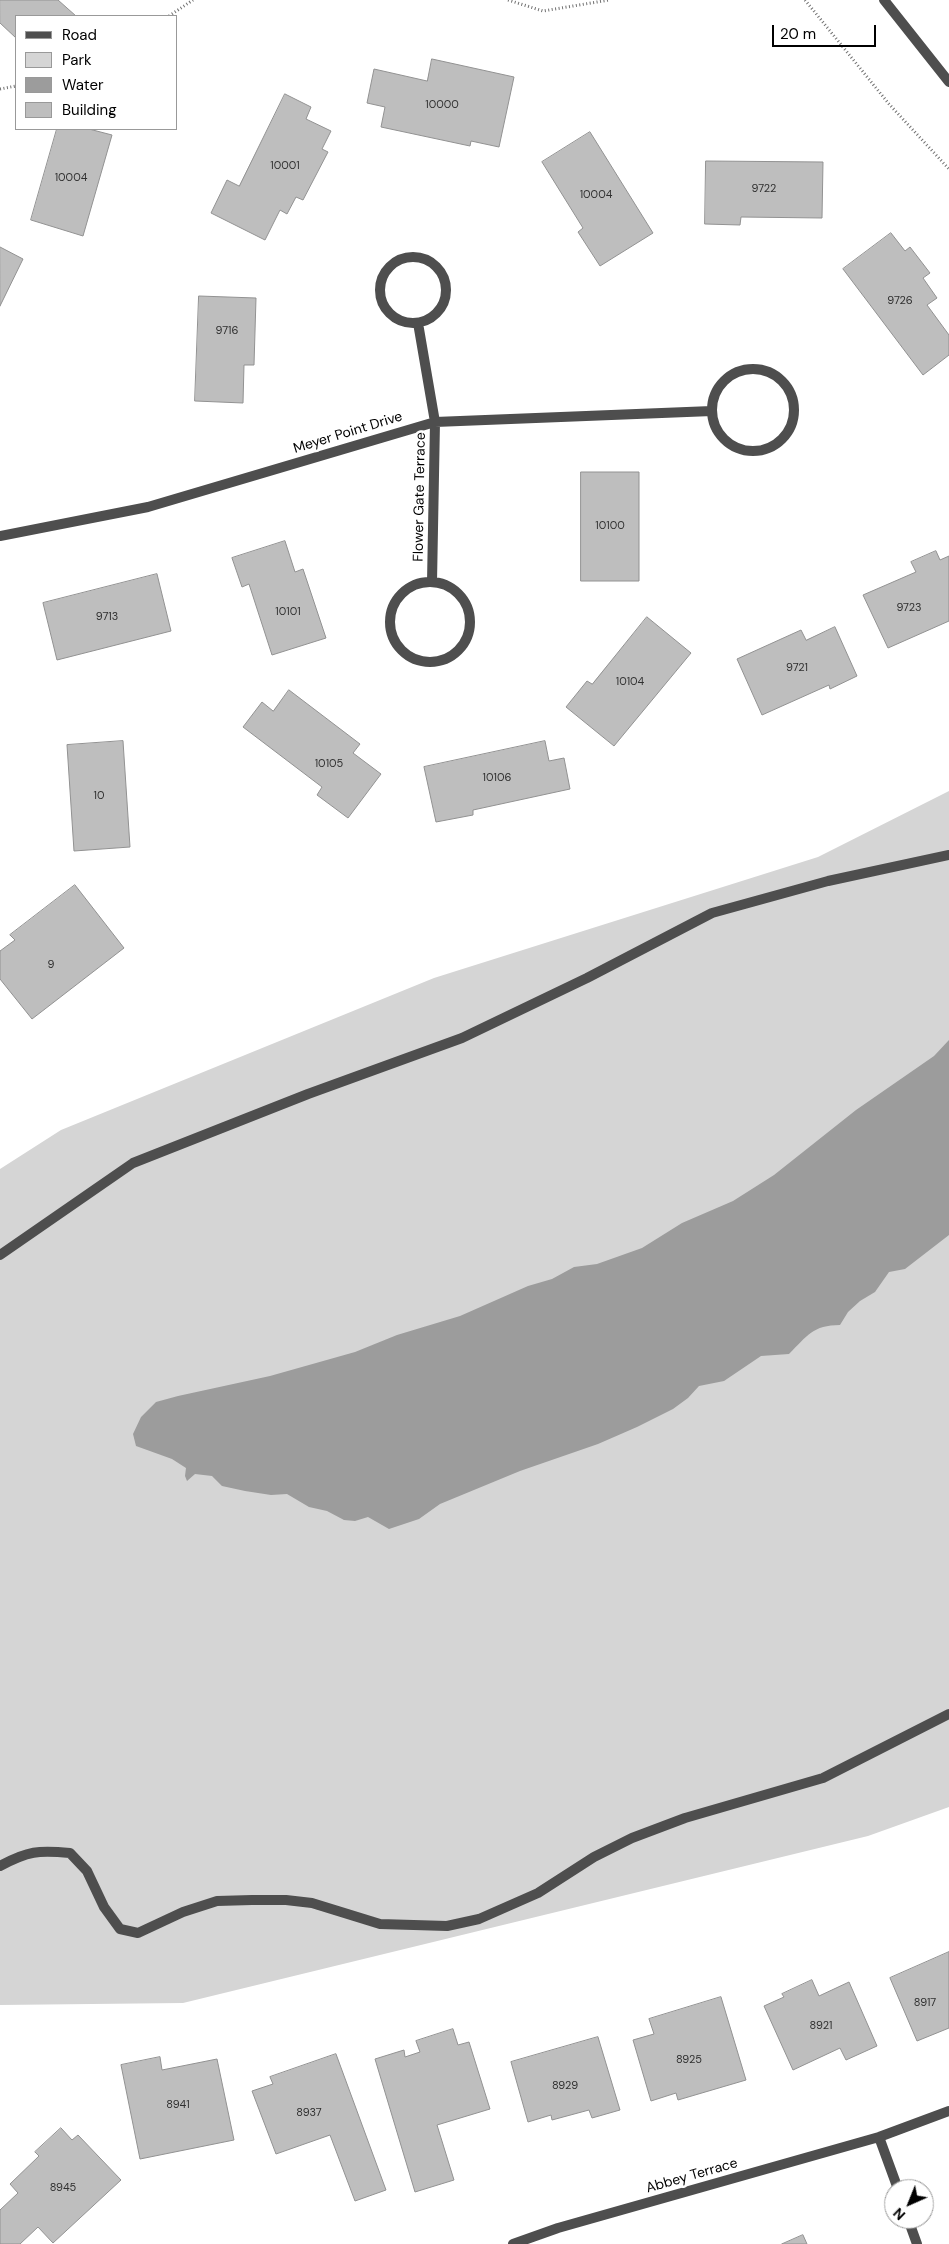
<!DOCTYPE html>
<html>
<head>
<meta charset="utf-8">
<style>
  body { margin:0 }
  #map { position:relative; width:949px; height:2244px; overflow:hidden; background:#fff; font-family:"DM Sans",sans-serif }
  canvas { display:block }
  .legend { position:absolute; left:15px; top:15px; width:162px; height:115px; box-sizing:border-box; background:#fff; border:1px solid #999; margin:0; padding:6px 9px; list-style:none; font-size:15px; color:#000 }
  .legend li { display:flex; align-items:center; gap:10px; height:25px }
  .legend b { width:25px; border:1px solid #999 }
  .north { position:absolute; left:884px; top:2179px; width:50px; height:50px; box-sizing:border-box; background:#fff; border:1px solid #999; border-radius:50%; rotate:224deg; font-size:14px; font-weight:700; line-height:20px; text-align:center; color:#000 }
  .north::after { content:''; display:block; margin:auto; width:18px; height:22px; background:#000; clip-path:polygon(50% 0,100% 100%,50% 72%,0 100%) }
  .scale { position:absolute; left:772px; top:25px; width:104px; height:22px; box-sizing:border-box; border:2px solid #000; border-top:0; padding-left:6px; font-size:15px; line-height:18px; white-space:nowrap; color:#000; -webkit-text-stroke:4px #fff; paint-order:stroke }
</style>
</head>
<body>
<div id="map">
<canvas width="949" height="2244"></canvas>
<ul class="legend">
<li><b style="height:6px;background:#4e4e4e"></b>Road</li>
<li><b style="height:14px;background:#d5d5d5"></b>Park</li>
<li><b style="height:14px;background:#9c9c9c"></b>Water</li>
<li><b style="height:14px;background:#bebebe"></b>Building</li>
</ul>
<div class="north">N</div>
<div class="scale">20 m</div>
</div>
<script>
const c = document.querySelector('canvas').getContext('2d');
c.lineJoin = 'round';
function fillPath(path, color) {
  c.fillStyle = color;
  c.fill(path, 'evenodd');
}
function trace(path, color, width, dash) {
  c.strokeStyle = color;
  c.lineWidth = width;
  c.lineCap = dash ? 'butt' : 'round';
  c.setLineDash(dash || []);
  c.stroke(path);
}
function write(font, color, halo, rows, align = 'center') {
  c.font = font + ' "DM Sans",sans-serif';
  c.lineWidth = 5;
  c.setLineDash([]);
  c.textBaseline = 'middle';
  c.strokeStyle = halo;
  c.fillStyle = color;
  for (const [text, x, y, turn = 0] of rows) {
    c.save();
    c.translate(x, y);
    c.rotate((+turn || 0) * Math.PI / 180);
    c.textAlign = isNaN(turn) ? turn : align;
    if (halo) c.strokeText(text, 0, 0);
    c.fillText(text, 0, 0);
    c.restore();
  }
}
fillPath(new Path2D(`
  M949,791V1807L868,1836L183,2003L0,2005V1169L61,1130L434,978L818,857Z`), '#d5d5d5');
fillPath(new Path2D(`
  M949,1040V1235L905,1269L889,1272L875,1292L860,1301L848,1312L840,1325C813,1325 807,1336 789,1354L761,1356L724,1381L699,1386L688,1398L673,1409L637,1427L598,1444L520,1471L440,1504L419,1519L389,1529L368,1517L355,1521L344,1520L327,1511L309,1507L287,1494L271,1495L245,1491L222,1486L212,1476L195,1474L187,1481L185,1476L186,1468L172,1459L136,1446L133,1434L141,1417L156,1402L178,1396L270,1376L355,1352L397,1335L460,1316L528,1286L552,1279L574,1267L597,1264L642,1248L682,1223L733,1201L774,1175L856,1110L934,1056Z`), '#9c9c9c');
const building = new Path2D(`
  M0,0H58L76,16H16V38L0,23Z
  M432,59L514,77L499,147L471,141L470,146L381,127L385,107L367,103L374,69L427,81Z
  M285,94L311,107L306,119L331,131L322,149L328,152L303,200L296,197L287,214L280,210L265,240L211,213L227,180L239,186Z
  M57,129H89L112,135L83,236L31,220Z
  M590,132L653,233L600,266L578,232L583,228L542,162Z
  M706,161L823,162L822,218L741,217L740,225L705,224Z
  M891,233L905,251L910,247L930,273L923,278L937,298L927,305L949,335V355L923,375L843,269Z
  M0,247L23,259L0,306Z
  M199,296L256,298L254,365H244L243,403L195,401Z
  M581,472H639V581H581Z
  M285,541L295,572L303,569L326,638L272,655L249,584L242,587L232,558Z
  M936,551L940,560L949,556V621L888,648L863,595L916,572L911,562Z
  M157,574L171,631L57,660L43,603Z
  M647,617L691,653L614,746L566,707L587,681L592,684Z
  M835,627L857,676L830,689L829,685L762,715L737,659L801,630L806,640Z
  M289,690L360,744L353,753L381,774L348,818L317,795L322,787L243,727L262,702L273,711Z
  M123,741L130,847L74,851L67,745Z
  M545,741L549,761L564,758L570,789L473,810V815L436,822L424,767Z
  M75,885L124,948L32,1019L0,979V951L15,940L10,935Z
  M949,1952V2028L917,2041L890,1978Z
  M812,1980L819,1996L849,1982L877,2046L846,2060L840,2048L793,2070L764,2006L784,1997L782,1994Z
  M721,1997L746,2080L678,2100L676,2093L651,2101L633,2040L654,2034L649,2019Z
  M453,2029L458,2045L469,2042L490,2109L437,2125L454,2180L415,2192L375,2059L404,2050L405,2057L420,2052L416,2041Z
  M598,2037L620,2110L592,2118L589,2110L552,2120L551,2115L528,2122L511,2062Z
  M336,2054L386,2190L355,2201L330,2135L276,2154L252,2091L273,2084L270,2077Z
  M160,2057L162,2070L217,2059L234,2140L140,2159L121,2065Z
  M61,2128L72,2140L78,2135L121,2180L53,2243L38,2227L20,2244H0V2210L18,2193L10,2184L39,2156L35,2152Z
  M803,2235L807,2244H782Z`);
fillPath(building, '#bebebe');
trace(building, '#929292', 1);
trace(new Path2D(`
  M508,0L543,11L609,0
  M805,0L889,104L949,169
  M169,16L193,0
  M0,89L16,86`), '#707070', 3, [1, 2.5]);
trace(new Path2D(`
  M0,1255L133,1163L308,1094L462,1038L587,978L712,913L828,881L949,855
  M0,1866C28,1851 38,1850 70,1853L87,1871L104,1907L120,1929L138,1933L183,1912L217,1901L252,1900H286L312,1903L380,1924L447,1926L479,1919L538,1893L594,1857L632,1838L685,1818L823,1778L949,1714`), '#4e4e4e', 10);
trace(new Path2D(`
  M380 290a33 33 0 1 1 66 0a33 33 0 1 1-66 0Z
  M418,323L435,422L432,582
  M712 410a41 41 0 1 1 82 0a41 41 0 1 1-82 0Z
  M0,536L148,507L435,422L712,411
  M390 622a40 40 0 1 1 80 0a40 40 0 1 1-80 0Z
  M879,2137L898,2189
  M908,2219L917,2244
  M513,2244L558,2228L879,2137L949,2111`), '#4e4e4e', 10);
trace(new Path2D(`
  M884,0L949,82`), '#4e4e4e', 10);
write('11px', '#303030', null, [
  ["10000",442,105],
  ["10001",285,166],
  ["10004",71,178],
  ["9722",764,189],
  ["10004",596,195],
  ["9726",900,301],
  ["9716",227,331],
  ["10100",610,526],
  ["9723",909,608],
  ["10101",288,612],
  ["9713",107,617],
  ["9721",797,668],
  ["10104",630,682],
  ["10105",329,764],
  ["10106",497,778],
  ["10",99,796],
  ["9",51,965],
  ["8917",925,2003],
  ["8921",821,2026],
  ["8925",689,2060],
  ["8929",565,2086],
  ["8941",178,2105],
  ["8937",309,2113],
  ["8945",63,2188]
]);
write('14px', '#000', '#fff', [
  ["Meyer Point Drive",348,433,-17],
  ["Flower Gate Terrace",420,497,-89],
  ["Abbey Terrace",692,2176,-16]
]);
</script>
</body>
</html>
